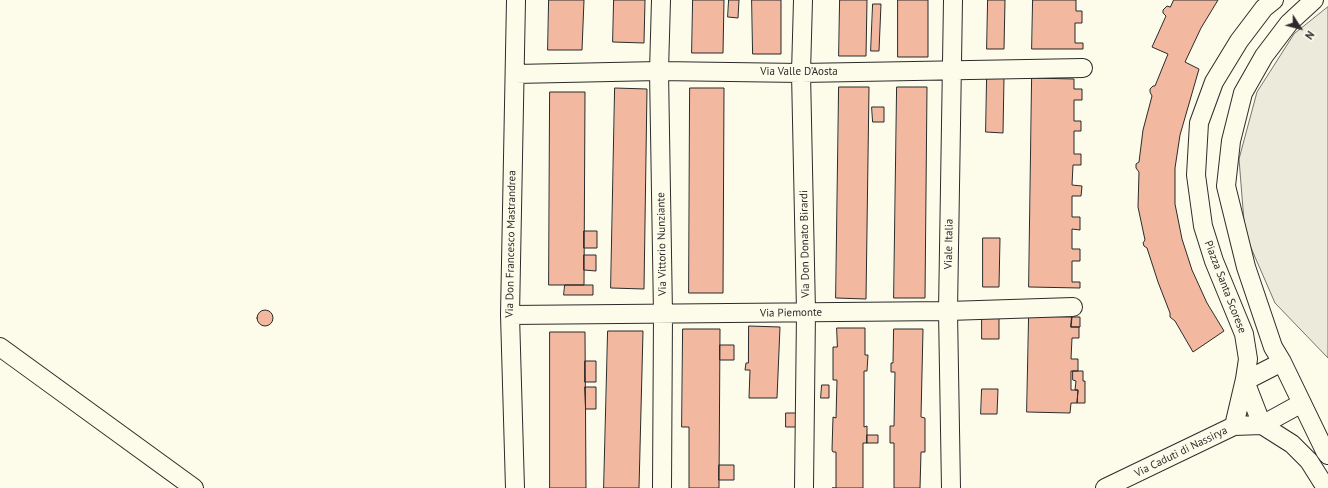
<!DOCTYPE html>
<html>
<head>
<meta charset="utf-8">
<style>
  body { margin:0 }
  #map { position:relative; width:1328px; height:488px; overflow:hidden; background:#fdfbea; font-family:"PT Sans",sans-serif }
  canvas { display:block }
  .north { position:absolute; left:1280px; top:8px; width:40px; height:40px; -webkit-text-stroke:3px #fdfbea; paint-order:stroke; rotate:126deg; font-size:11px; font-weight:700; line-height:16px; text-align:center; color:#2b2b2b }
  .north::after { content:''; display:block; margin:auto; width:14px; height:18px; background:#2b2b2b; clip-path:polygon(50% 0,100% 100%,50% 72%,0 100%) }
</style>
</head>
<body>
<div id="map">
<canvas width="1328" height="488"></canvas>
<div class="north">N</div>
</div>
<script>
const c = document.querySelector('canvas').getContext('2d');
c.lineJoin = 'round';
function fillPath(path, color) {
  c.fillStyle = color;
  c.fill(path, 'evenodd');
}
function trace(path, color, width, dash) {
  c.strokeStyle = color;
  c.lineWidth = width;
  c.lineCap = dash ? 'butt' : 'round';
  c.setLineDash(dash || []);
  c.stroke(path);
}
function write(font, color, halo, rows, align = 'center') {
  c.font = font + ' "PT Sans",sans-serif';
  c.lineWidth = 3;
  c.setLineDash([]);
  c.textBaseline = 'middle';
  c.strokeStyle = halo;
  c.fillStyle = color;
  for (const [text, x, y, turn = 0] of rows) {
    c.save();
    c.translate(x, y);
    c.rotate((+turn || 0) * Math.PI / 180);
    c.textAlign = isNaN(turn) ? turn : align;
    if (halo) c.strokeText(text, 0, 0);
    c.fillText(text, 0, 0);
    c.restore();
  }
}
const parking = new Path2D(`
  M1328,7V358L1275,303L1245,234L1239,159L1257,92L1294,34Z`);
fillPath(parking, '#eceadb');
trace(parking, '#74746e', 1);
const building = new Path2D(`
  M549,0H584L582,50H548Z
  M614,0H645L644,43L613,42Z
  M693,0H724L723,53H692Z
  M729,0H739L738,18L728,17Z
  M752,0H781V54H753Z
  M840,0H867L866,56H839Z
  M898,0H928V57H898Z
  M988,0H1005L1004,49H987Z
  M1033,0H1076V11H1082V23H1075V43H1083V49H1032Z
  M1174,0H1218L1201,28L1185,62L1199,69L1180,135L1175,168V204L1182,239L1192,270L1207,303L1224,331L1193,352L1175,321L1170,317V313L1158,282L1147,248L1144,246L1143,243L1145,240L1138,207L1139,172L1136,168V164L1139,162L1143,130L1152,96L1150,92V89L1153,86H1155L1168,54L1152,47L1166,16L1163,13V10L1167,6L1170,7Z
  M873,4H881L879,51H871Z
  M987,77H1004L1003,133L986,132Z
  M1032,78L1074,79V89H1082V100H1074V121H1081V131H1074V154H1081V165H1073L1072,185L1082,186L1081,196H1072V217H1080V230L1072,229V249H1080V261H1072V282H1080V288L1029,287Z
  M839,87H869L866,299L836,298Z
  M897,87H927L925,298H894Z
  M615,88L647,89L644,289L611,288Z
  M690,88H724L723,293H689Z
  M550,92H585L584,285H549Z
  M872,107H884V122H873Z
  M584,231H597V248H584Z
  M983,238H1000L999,287H983Z
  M584,255H596V271L584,270Z
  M565,285H593V295H564Z
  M257 318a8 8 0 1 1 16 0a8 8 0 1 1-16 0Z
  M982,314H999V339H982Z
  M1029,316L1072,317L1071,327H1079V338H1072L1071,359H1078V371H1071V390H1078L1077,403H1071L1070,413L1027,412Z
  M1072,317H1080V327H1071Z
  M749,326L780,327L777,398H749L750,370H745L746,363H748Z
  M837,328H865V355H868L867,371H864V427L867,426V443H863V488H832H836V452H833L832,450L833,417L836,418L837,380H833V347H837Z
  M683,329H720L719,488H689V427H682Z
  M894,329H923L921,417L925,418V452H921L920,488H894V443H890V426H894L895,372H891V363H893V362Z
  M608,331H643L639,488H604Z
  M550,332H585L586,488H550Z
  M720,345H734V360H720Z
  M585,361H596V382H585Z
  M1073,371H1083V381H1085V403H1077L1078,390H1075L1076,381L1073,380Z
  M822,385H829V398H821Z
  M585,387H596V409H586Z
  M982,389H998L997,414H981Z
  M786,413H799V427H786Z
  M867,435H878V443H867Z
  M719,465H734V480H719Z`);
fillPath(building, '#f2b8a0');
trace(building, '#2b2b2b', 1);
const street = new Path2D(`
  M661,0L659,71L663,314L662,488
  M803,0L801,73L806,312L804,488
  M1314,0L1289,23L1264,56L1243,93L1231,141L1226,186L1246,267L1273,347L1282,362L1325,451L1328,455
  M515,74L659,71L801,73L1083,68
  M510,315L948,311L1073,307
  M0,347L194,488
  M1245,381L1262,425
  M1245,381L1282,362
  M1262,425L1292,444L1309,461L1326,488
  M1234,426L1245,379L1248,359L1244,334L1214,261L1203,226L1196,175L1199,123L1214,82L1239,41L1264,8L1274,0
  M515,488L510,315L516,0
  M951,488L948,311L953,0
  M1105,488L1234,426L1262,425L1302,403`);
trace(street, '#2b2b2b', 20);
trace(street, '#fdfbea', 18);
write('11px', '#2b2b2b', '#fdfbea', [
  ["Via Valle D'Aosta",799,72],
  ["Via Don Francesco Mastrandrea",511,244,-89],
  ["Via Vittorio Nunziante",662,244,-91],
  ["Via Don Donato Birardi",805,244,-91],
  ["Viale Italia",949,244,-89],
  ["Piazza Santa Scorese",1225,287,69],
  ["Via Piemonte",791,313,-1],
  ["Via Caduti di Nassirya",1181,452,-26]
]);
</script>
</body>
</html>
